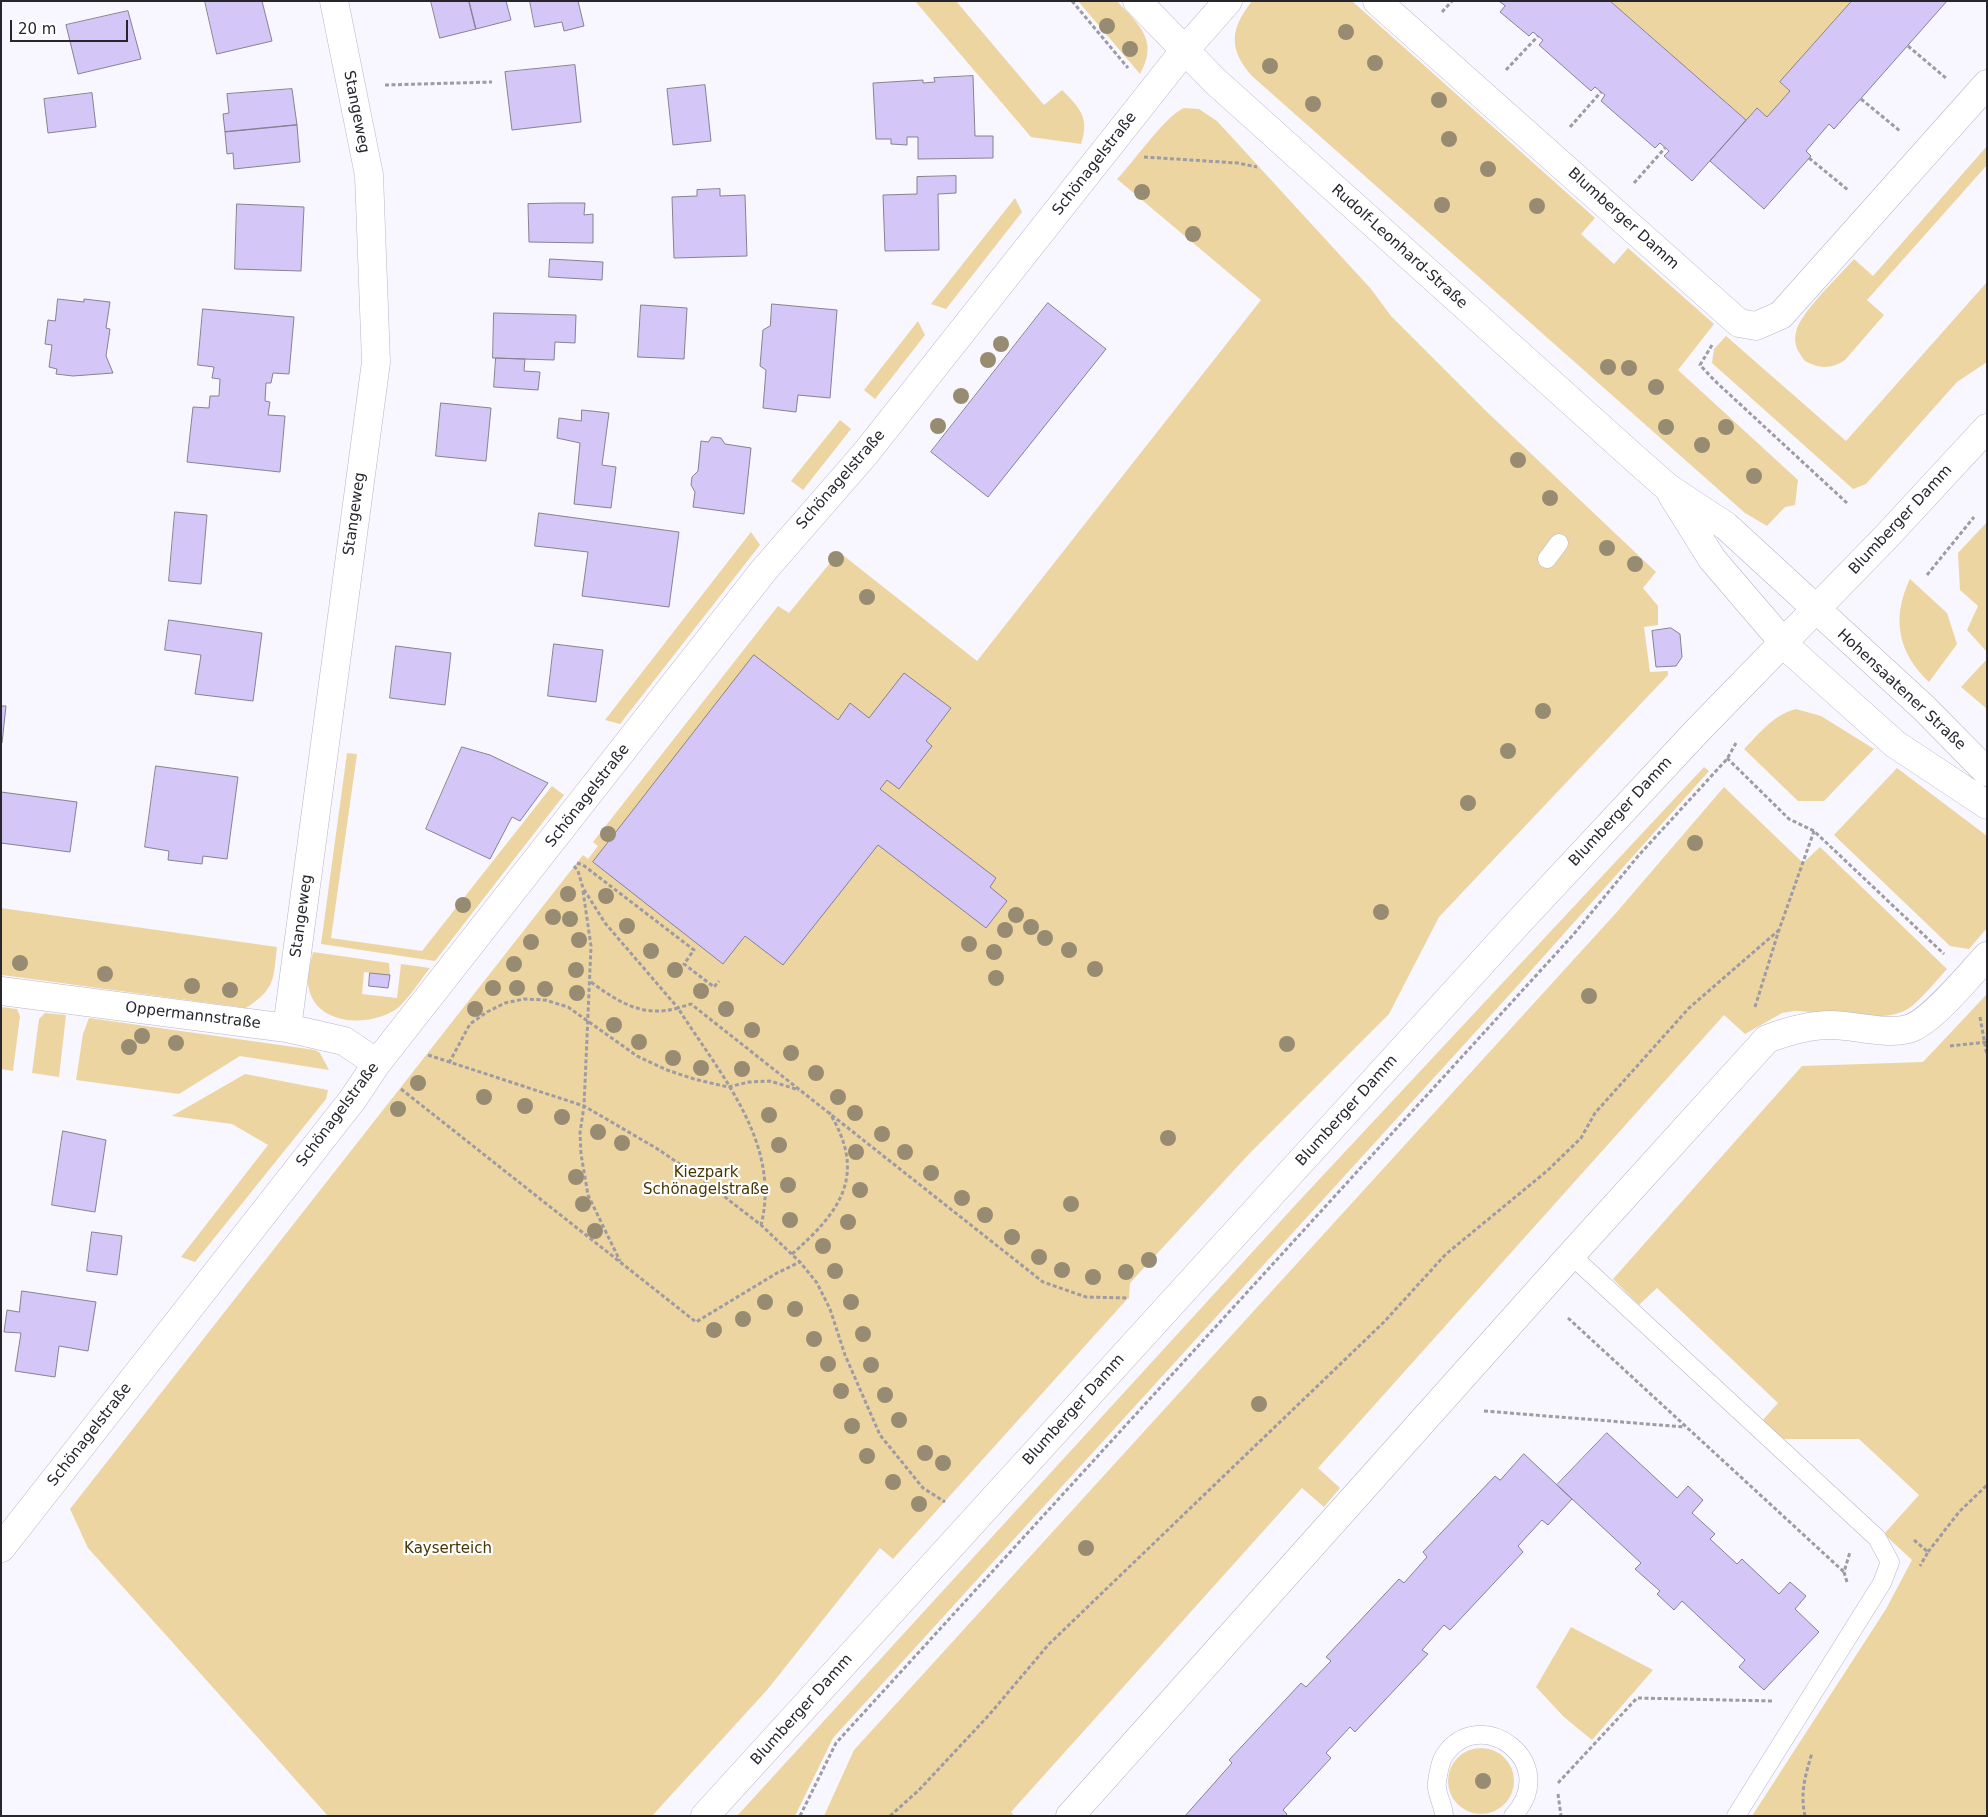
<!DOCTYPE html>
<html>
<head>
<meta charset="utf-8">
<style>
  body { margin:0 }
  #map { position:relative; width:1988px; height:1817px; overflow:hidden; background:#f8f6fe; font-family:"DejaVu Sans",sans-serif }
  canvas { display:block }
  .frame { position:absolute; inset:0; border:2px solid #27262d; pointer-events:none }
  .scale { position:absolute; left:10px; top:20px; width:118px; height:22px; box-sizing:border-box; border:2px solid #27262d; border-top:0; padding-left:6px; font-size:15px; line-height:18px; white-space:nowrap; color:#27262d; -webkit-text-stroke:4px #fff; paint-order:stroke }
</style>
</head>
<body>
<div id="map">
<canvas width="1988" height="1817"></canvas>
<div class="frame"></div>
<div class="scale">20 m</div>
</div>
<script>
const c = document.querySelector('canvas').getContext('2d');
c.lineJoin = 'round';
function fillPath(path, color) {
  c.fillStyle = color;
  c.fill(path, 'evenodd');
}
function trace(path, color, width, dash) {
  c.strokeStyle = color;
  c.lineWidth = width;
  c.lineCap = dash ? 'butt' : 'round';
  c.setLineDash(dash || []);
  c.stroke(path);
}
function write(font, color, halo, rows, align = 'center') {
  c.font = font + ' "DejaVu Sans",sans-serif';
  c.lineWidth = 4.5;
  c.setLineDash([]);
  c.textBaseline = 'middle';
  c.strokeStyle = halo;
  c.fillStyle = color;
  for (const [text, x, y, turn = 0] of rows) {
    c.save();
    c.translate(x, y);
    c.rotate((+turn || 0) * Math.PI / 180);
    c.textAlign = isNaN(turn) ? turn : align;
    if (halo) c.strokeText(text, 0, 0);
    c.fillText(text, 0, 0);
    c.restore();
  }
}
fillPath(new Path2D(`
  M915,1H956L1044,105L1062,90C1080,108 1090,118 1081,144L1031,137Z
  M1078,1H1117C1139,25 1159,40 1140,74Z
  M1252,1H1352L1595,218L1581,234L1614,264L1628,248L1714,324L1678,370L1798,480L1795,505L1785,507L1767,526L1745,513L1252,76C1228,49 1230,29 1252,1Z
  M1610,1H1852L1781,82L1790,91L1767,117L1757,108L1746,120Z
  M1184,108L1199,109L1217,121L1371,289L1391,316L1487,412L1656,572L1643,588L1658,606V625L1644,627L1650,672L1668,671V675L1439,917L1389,1014L1249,1154L1130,1283L1129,1297L893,1559L880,1548L767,1690L652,1816H328L88,1548L70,1509L583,855L588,859L598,846L593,842L778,606L789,613L839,552L977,661L1261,300L1117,179C1133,163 1166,115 1184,108Z
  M1987,146V165L1867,300L1884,315L1845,360C1832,369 1819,369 1805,361C1798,352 1793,344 1796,332C1799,314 1840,275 1854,259L1873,276Z
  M1015,198L1022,212L946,309L931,304Z
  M1987,282V362L1957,382L1866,484L1853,489L1712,363L1714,349L1726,336L1846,441Z
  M918,321L925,335L875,399L864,390Z
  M840,420L851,429L803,490L791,481Z
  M1987,522V652L1967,630L1978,606L1960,590L1958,553Z
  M751,532L760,545L620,724L605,720Z
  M1910,579L1947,613L1957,644L1929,682C1898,653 1891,618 1910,579Z
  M1987,659V709L1961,687Z
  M1796,709L1821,716L1874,749L1824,801H1798L1744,749C1760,733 1773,715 1796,709Z
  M347,753L357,754L331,938L422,951L552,786L564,795L435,961L321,944Z
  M1704,767L1709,771L1511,993L833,1738L795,1816H737L1299,1201Z
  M1897,768L1987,836V928L1969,949L1950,946L1834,835Z
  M1724,787L1803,863L1820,847L1947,969C1936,981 1925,995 1912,1006C1887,1027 1826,1011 1794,1011L1782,1013L1745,1034L1724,1015L1318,1468L1340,1488L1324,1507L1302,1488L1011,1812L1014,1816H824L854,1750L1616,913Z
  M1,908L277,947C273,980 276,988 246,1008L2,975Z
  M313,952L389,963L390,975L364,972L362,994L397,998L401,964L430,968C421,979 406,1003 395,1010C366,1028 312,1025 308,983C307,973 311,962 313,952Z
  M1987,994V1816H1752L1886,1609L1912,1560L1884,1534L1919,1495L1859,1439H1777L1761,1422L1778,1403L1657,1288L1639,1305L1613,1279L1802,1066L1923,1062Z
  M1,1007L17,1009L20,1016L13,1071L1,1069Z
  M45,1013L66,1015L59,1077L32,1073L39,1019Z
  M89,1018L315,1050L320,1053L329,1070L240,1056L179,1094L76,1080L83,1034Z
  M245,1074L328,1090L326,1099L195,1262L181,1257L268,1145L232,1124L172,1116Z
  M1571,1627L1653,1670L1592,1740L1564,1717L1536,1687Z
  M1448 1781a33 33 0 1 1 66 0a33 33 0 1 1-66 0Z`), '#edd5a2');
const building = new Path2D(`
  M205,1H262L272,41L217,54Z
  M431,1H469L476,29L440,38Z
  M469,1H506L511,20L476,29Z
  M530,1H578L584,26L564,31L562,22L535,27Z
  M1499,1H1610L1746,120L1692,181L1664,156L1669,151L1660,143L1655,148L1601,101L1605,95L1595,87L1591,91L1539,45L1543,40L1533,32L1529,36L1500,12L1505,6Z
  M1852,1H1947L1834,129L1829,124L1806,151L1811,156L1764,209L1710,161L1757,108L1767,117L1790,91L1780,82Z
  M128,11L141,59L78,74L66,25Z
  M575,65L581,122L512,130L505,72Z
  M973,76L975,136H993V158L918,159V137H907V145L891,144V139H876L873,83L923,80V83L935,82L934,78Z
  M705,85L711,141L673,145L667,89Z
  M292,89L297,125L225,132L223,114L229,113L227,94Z
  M92,93L96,127L48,133L44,99Z
  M297,125L300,162L234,169L233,153L227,154L225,132Z
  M956,176V193L938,194L939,250L885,251L883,195L917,194V177Z
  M720,189V196L745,195L747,256L674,258L672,197L697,196V190Z
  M559,203H585L584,215L593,214V243L529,242L528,204Z
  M237,204L304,207L301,271L235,269Z
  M550,259L603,262L602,280L549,277Z
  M58,299L84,302V299L110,302L106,328L110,329L106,356L113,373L73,376L56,374L57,369L49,367L52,345L45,344L48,320L55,321Z
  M1048,303L1106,349L988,497L931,452Z
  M772,304L837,310L830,398L798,395L796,412L763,408L766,370L760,366L763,330L770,326Z
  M641,305L687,308L684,359L638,357Z
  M203,309L294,317L289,374L273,373L271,383H266L265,401L270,402L268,415L285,416L280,472L187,462L193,407L209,408L210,396H219L220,379L212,378L214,367L198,365Z
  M494,313L576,315L575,343L555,342L554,360L493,358Z
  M496,358L525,359L524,371L540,372L538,390L494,387Z
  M441,403L491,408L486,461L436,456Z
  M582,410L609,413L602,465L616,467L611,508L574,504L580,443L557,438L559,418L581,421Z
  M712,437L721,438L725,444L751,448L744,514L693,507L695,492L691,485L692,477L698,471L701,441L708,442Z
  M175,512L207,515L201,584L169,581Z
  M539,513L679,532L669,607L582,596L588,552L535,546Z
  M169,620L262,633L253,701L195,694L201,655L165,650Z
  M1671,628L1680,634L1682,657L1676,666L1656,667L1652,631Z
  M554,644L603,650L596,702L548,696Z
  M396,646L451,653L445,705L390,698Z
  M754,655L838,720L850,703L869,718L904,673L951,708L926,741L932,746L899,789L887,780L880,789L996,878L990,887L1007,901L986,928L878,845L783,965L745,936L723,964L593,862Z
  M1,706H6L2,743H1Z
  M462,747L490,755L548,783L520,821L512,817L490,859L426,829Z
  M156,766L238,777L227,859L203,856L202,864L168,860L169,851L145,847Z
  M1,792L77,802L70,852L1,843Z
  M370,973L390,975L388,988L369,986Z
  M63,1131L106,1140L95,1212L52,1205Z
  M92,1232L122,1236L117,1275L87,1271Z
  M22,1291L96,1302L88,1351L59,1346L55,1377L15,1371L21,1333L4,1332L7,1310L19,1312Z
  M1607,1433L1677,1498L1688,1486L1703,1500L1692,1513L1715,1534L1710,1539L1737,1564L1742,1559L1779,1594L1790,1582L1806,1596L1795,1609L1819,1632L1764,1690L1739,1667L1745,1660L1682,1601L1674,1610L1657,1594L1660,1591L1635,1569L1641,1563L1557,1485Z
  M1524,1454L1572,1499L1548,1525L1542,1520L1518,1546L1523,1552L1450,1630L1444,1625L1422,1650L1428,1654L1355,1732L1350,1727L1326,1753L1331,1758L1283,1810L1287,1814L1285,1816H1185L1232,1763L1229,1760L1301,1683L1306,1687L1331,1661L1326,1657L1399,1579L1404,1583L1427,1557L1423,1552L1495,1476L1500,1480Z`);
fillPath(building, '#d4c6f7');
trace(building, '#868293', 1);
const lane = new Path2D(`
  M1547,559L1559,543
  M1571,1255L1877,1538L1890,1562L1882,1583L1736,1816
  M1444,1816C1444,1805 1435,1793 1437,1782C1438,1775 1440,1762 1444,1756C1479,1702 1563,1762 1513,1816`);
const street = new Path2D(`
  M1137,1L1215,81L1632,456L1667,487L1726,526L1924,708L1987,772
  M1377,1L1739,323L1756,326L1781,315L1987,84
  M1672,495L1712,559L1790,650L1895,744L1987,805
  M1,991L287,1028L344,1041L377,1063
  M287,1028L376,362L369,175L334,1
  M1,1548L353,1099L377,1063L764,570L865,454L1184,51L1228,1
  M1070,1816L1571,1255L1767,1039C1788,1031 1809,1025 1831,1025C1854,1025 1886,1035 1908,1029C1931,1023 1970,974 1987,956`);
const secondary = new Path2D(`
  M705,1816L1517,924L1698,730L1886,537L1987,428`);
trace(lane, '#bab5c8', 19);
trace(street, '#bab5c8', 29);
trace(secondary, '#bab5c8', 29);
trace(new Path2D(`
  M1072,1L1128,68
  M1442,12L1452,1
  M1908,46L1947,79
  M1506,70L1538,36
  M385,85L492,82
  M1861,99L1900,131
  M1570,127L1601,92
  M1144,157L1238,163L1257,167
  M1809,158L1848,190
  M1634,183L1665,148
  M1712,345L1700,365L1715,381L1847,503
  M1986,504H1987
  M1927,575L1974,517
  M1727,758L1789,819L1814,831L1944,954
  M577,863L583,865L694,950L684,964L714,987L719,981
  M574,866L578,871L583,888L605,923L678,1008L691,1004L1043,1282L1086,1297L1129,1298
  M583,891L591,946L584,1106L580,1133L581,1154L588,1195L620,1261
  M591,982C618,1002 643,1018 678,1008C719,1073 782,1143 761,1225
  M1755,1007L1779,930L1814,831
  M1980,1017L1987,1056
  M1950,1046L1987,1042
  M428,1055L584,1106L656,1148L699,1177L761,1225L800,1262L817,1283L830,1309L845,1355L880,1435L923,1488L945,1502
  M449,1063L470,1024L487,1012L505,1003L524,999L545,1000L568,1007L637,1056L667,1070L694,1079L728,1087L749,1082L770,1081L799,1090
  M401,1089L696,1322L777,1273L800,1262
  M792,1254C840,1212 868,1175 829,1112
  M1568,1318L1844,1572
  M1484,1411L1685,1427
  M1914,1540L1928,1552L1920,1566
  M1928,1552L1959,1512L1987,1485
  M1847,1582L1844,1572L1850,1552
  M1558,1783L1637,1698L1772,1701
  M1558,1794L1561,1816
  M800,1816L836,1743L1573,935L1639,855L1727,759L1736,743
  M890,1816L919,1790L989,1715L1049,1644L1384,1322L1446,1254L1547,1171L1581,1138L1595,1113L1689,1008L1779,930
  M1805,1816C1800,1793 1805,1776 1812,1753`), '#9d9ba3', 3, [4, 2.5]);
trace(lane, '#fff', 18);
trace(street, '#fff', 28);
trace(secondary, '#fff', 28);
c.fillStyle = '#978c72';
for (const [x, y] of [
  [1107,26],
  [1346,32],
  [1130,49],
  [1375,63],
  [1270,66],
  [1439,100],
  [1313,104],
  [1449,139],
  [1488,169],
  [1142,192],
  [1442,205],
  [1537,206],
  [1193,234],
  [1001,344],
  [988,360],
  [1608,367],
  [1629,368],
  [1656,387],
  [961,396],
  [938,426],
  [1666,427],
  [1726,427],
  [1702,445],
  [1518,460],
  [1754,476],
  [1550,498],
  [1607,548],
  [836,559],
  [1635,564],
  [867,597],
  [1543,711],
  [1508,751],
  [1468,803],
  [608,834],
  [1695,843],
  [568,894],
  [606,896],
  [463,905],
  [1381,912],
  [1016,915],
  [553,917],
  [570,919],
  [627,926],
  [1031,927],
  [1005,930],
  [1045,938],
  [579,940],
  [531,942],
  [969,944],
  [1069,950],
  [651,951],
  [994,952],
  [20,963],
  [514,964],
  [1095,969],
  [576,970],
  [675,970],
  [105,974],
  [996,978],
  [192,986],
  [493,988],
  [517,988],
  [545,989],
  [230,990],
  [701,991],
  [577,993],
  [1589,996],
  [475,1009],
  [726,1009],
  [614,1025],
  [752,1030],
  [142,1036],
  [639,1042],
  [176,1043],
  [1287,1044],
  [129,1047],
  [791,1053],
  [673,1058],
  [701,1068],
  [742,1069],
  [816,1073],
  [418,1083],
  [484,1097],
  [838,1097],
  [525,1106],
  [398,1109],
  [855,1113],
  [769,1115],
  [562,1117],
  [598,1132],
  [882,1134],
  [1168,1138],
  [622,1143],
  [779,1145],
  [856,1152],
  [905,1152],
  [931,1173],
  [576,1177],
  [788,1185],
  [860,1190],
  [962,1198],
  [583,1204],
  [1071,1204],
  [985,1215],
  [790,1220],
  [848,1222],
  [595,1231],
  [1012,1237],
  [823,1246],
  [1039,1257],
  [1149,1260],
  [1062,1270],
  [835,1271],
  [1126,1272],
  [1093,1277],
  [765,1302],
  [851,1302],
  [795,1309],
  [743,1319],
  [714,1330],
  [863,1334],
  [814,1339],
  [828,1364],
  [871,1365],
  [841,1391],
  [885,1395],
  [1259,1404],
  [899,1420],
  [852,1426],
  [925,1453],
  [867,1456],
  [943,1463],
  [893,1482],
  [919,1504],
  [1086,1548],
  [1483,1781]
]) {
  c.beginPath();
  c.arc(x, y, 8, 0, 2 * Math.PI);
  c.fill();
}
write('15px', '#27262d', '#fff', [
  ["Stangeweg",356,112,79],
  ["Schönagelstraße",1095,164,-52],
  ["Blumberger Damm",1623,219,42],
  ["Rudolf-Leonhard-Straße",1399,247,42],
  ["Schönagelstraße",841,480,-49],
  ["Stangeweg",355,514,-82],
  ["Blumberger Damm",1901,520,-47],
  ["Hohensaatener Straße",1901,690,43],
  ["Schönagelstraße",588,796,-52],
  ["Blumberger Damm",1621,812,-47],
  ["Stangeweg",302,916,-82],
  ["Oppermannstraße",193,1016,7],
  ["Blumberger Damm",1347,1111,-48],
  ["Schönagelstraße",338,1115,-53],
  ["Blumberger Damm",1074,1410,-48],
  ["Schönagelstraße",90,1435,-52],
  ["Blumberger Damm",802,1710,-48]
]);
write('15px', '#483500', '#fff', [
  ["Kiezpark",706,1173],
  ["Schönagelstraße",706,1190],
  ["Kayserteich",448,1549]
]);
</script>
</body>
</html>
